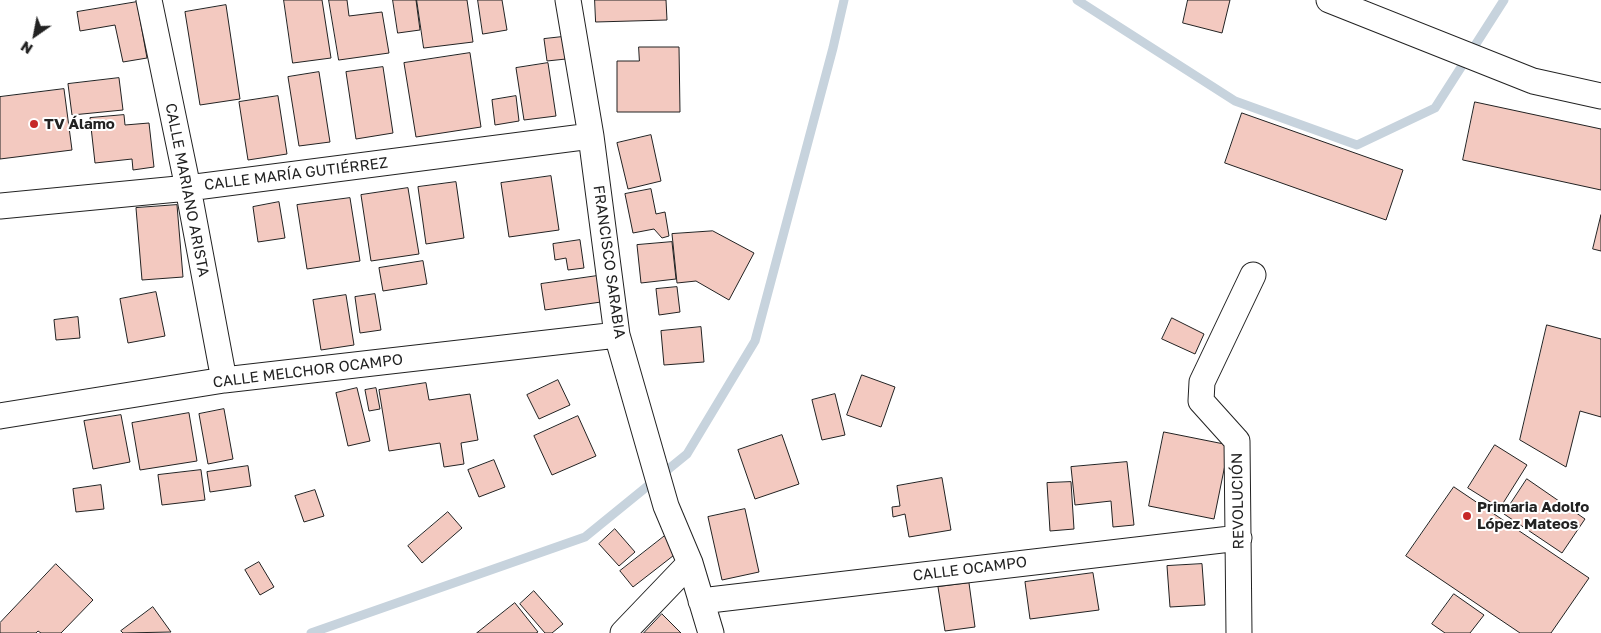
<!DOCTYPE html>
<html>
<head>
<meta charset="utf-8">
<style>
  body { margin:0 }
  #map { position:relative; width:1601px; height:633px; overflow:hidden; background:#fff; font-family:"Golos Text",sans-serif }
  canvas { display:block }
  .north { position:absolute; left:10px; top:10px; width:50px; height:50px; -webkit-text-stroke:4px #fff; paint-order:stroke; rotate:213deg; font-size:14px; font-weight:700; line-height:20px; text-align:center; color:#222 }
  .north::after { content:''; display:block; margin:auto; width:18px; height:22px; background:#222; clip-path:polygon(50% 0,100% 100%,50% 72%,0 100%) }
</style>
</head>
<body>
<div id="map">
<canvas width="1601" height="633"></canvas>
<div class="north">N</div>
</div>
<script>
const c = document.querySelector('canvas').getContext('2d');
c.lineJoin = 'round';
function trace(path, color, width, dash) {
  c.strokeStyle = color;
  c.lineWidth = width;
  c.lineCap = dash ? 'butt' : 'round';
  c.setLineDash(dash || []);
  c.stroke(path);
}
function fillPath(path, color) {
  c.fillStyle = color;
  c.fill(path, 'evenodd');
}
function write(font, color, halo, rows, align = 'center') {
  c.font = font + ' "Golos Text",sans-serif';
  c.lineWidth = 4;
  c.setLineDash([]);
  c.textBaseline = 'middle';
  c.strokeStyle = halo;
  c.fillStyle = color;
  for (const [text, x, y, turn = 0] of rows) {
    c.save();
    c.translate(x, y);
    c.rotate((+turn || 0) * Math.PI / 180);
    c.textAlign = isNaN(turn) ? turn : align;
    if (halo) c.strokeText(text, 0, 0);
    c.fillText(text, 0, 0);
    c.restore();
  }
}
trace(new Path2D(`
  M1077,0L1235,101L1357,145L1435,108L1504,0
  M311,633L585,537L687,454L755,341L833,48L844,0`), '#c7d3dd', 9);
const building = new Path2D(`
  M284,0H322L331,58L293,63Z
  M329,0H347L349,16L382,12L389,53L339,60Z
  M393,0H416L420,30L398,33Z
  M417,0H467L473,42L424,48Z
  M478,0H502L507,30L483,34Z
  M595,0H666L667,20L596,22Z
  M1188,0H1230L1222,33L1183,23Z
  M137,2L147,58L123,62L115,25L80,31L77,12Z
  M226,5L240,99L200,105L185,12Z
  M562,37L566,59L547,61L544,39Z
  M639,47H679L680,112H617V61H639Z
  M470,53L481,127L416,137L404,63Z
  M548,63L556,116L524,120L516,68Z
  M383,67L393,133L356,139L346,72Z
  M319,72L330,142L299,146L288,77Z
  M119,78L123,110L72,115L68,84Z
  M64,89L72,150L0,159V97Z
  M278,96L287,154L248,160L239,102Z
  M516,96L519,121L495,125L492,100Z
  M1475,102L1601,129V190L1463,160Z
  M1242,113L1403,170L1386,220L1225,163Z
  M124,115L125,125L149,123L154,167L133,170L132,159L95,163L90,118Z
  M651,135L661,181L628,189L617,143Z
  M551,176L559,230L509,237L501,183Z
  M456,182L464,238L426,244L418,187Z
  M408,188L419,254L371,261L361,195Z
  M651,189L656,214L665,212L669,236L662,238L654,229L633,233L625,194Z
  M350,198L360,261L307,269L297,205Z
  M279,202L285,238L258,242L253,207Z
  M177,205L183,277L142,280L136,208Z
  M1601,215V251L1593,249Z
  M713,231L754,253L729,300L696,281L677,283L672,234Z
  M580,240L584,268L568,270L566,258L555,260L553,244Z
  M672,242L676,279L641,283L637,245Z
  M423,261L427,284L383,291L379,268Z
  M597,276L601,302L545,310L541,284Z
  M677,287L680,312L659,315L656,289Z
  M156,292L165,336L128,343L120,299Z
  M375,294L381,330L360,333L355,297Z
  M346,295L354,345L321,350L313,300Z
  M78,317L80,338L56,340L54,320Z
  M1172,318L1204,334L1195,354L1162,339Z
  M1547,325L1601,339V417L1580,411L1566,467L1520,440Z
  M701,327L704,362L664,365L661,331Z
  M862,375L895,387L881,427L847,415Z
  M558,380L570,405L539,419L527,395Z
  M426,383L429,400L470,394L478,440L461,443L464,464L444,467L440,443L389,451L379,390Z
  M357,388L370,441L348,446L336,393Z
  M376,388L380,409L369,411L365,390Z
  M835,394L845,435L822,440L812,400Z
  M224,409L233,459L208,464L199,414Z
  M189,413L197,461L140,470L132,423Z
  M121,415L130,462L93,469L84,421Z
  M578,416L596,456L552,475L534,436Z
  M1164,432L1229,445L1214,519L1149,506Z
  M782,435L799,484L755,499L738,450Z
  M1495,445L1527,465L1500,508L1468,488Z
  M494,460L505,487L479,497L468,470Z
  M1127,462L1134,525L1113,527L1111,501L1075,505L1071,467Z
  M248,466L251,486L210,492L207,472Z
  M201,470L205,500L162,505L158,475Z
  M942,478L951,530L909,537L905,514L893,517L892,507L900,506L897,486Z
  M1527,479L1585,519L1562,553L1504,514Z
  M1071,482L1074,529L1050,531L1047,483Z
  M101,485L104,509L76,512L73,489Z
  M1454,487L1589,578L1551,633H1520L1406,556Z
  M315,490L324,516L304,522L295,496Z
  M745,509L759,572L722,580L708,517Z
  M448,512L462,528L422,563L408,546Z
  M615,529L635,552L619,566L599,544Z
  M666,535L678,552L633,587L620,571Z
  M259,562L274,587L260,595L245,570Z
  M56,564L93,600L61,633H41L38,631L36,633H0V623Z
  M1202,564L1205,605L1170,607L1167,566Z
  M1093,573L1099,610L1030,619L1025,582Z
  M969,583L975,627L945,631L938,587Z
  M534,591L563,624L552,633H545L520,604Z
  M1454,594L1484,615L1470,633H1445L1432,624Z
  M515,603L538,632L536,633H477Z
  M153,607L171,632L123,633L121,631Z
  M662,614L681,633H644Z`);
fillPath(building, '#f3c9c0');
trace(building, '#222', 1);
const minor = new Path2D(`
  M149,0L188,188L224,380
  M568,0L591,136L617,335L666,506L690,563L711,633
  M1329,0L1533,81L1601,96
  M0,206L188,188L591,136
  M0,416L224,380L617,335
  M701,601L1239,538
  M623,633L690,563
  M1239,633L1237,441L1201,401L1202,382L1253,275`);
trace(minor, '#222', 27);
trace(minor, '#fff', 25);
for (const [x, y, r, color] of [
  [34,124,5,"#c62828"],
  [1467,516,5,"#c62828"]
]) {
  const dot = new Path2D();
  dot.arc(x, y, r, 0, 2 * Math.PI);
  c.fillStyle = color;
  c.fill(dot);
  trace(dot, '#fff', 2);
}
write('bold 15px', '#222', '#fff', [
  ["TV Álamo",44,124],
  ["Primaria Adolfo",1477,507],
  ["López Mateos",1477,524]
], 'left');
write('15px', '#222', '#fff', [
  ["CALLE MARÍA GUTIÉRREZ",296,174,-7],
  ["CALLE MARIANO ARISTA",187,190,79],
  ["FRANCISCO SARABIA",609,262,82],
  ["CALLE MELCHOR OCAMPO",308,371,-7],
  ["REVOLUCIÓN",1238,501,-91],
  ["CALLE OCAMPO",970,569,-7]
]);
</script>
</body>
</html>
